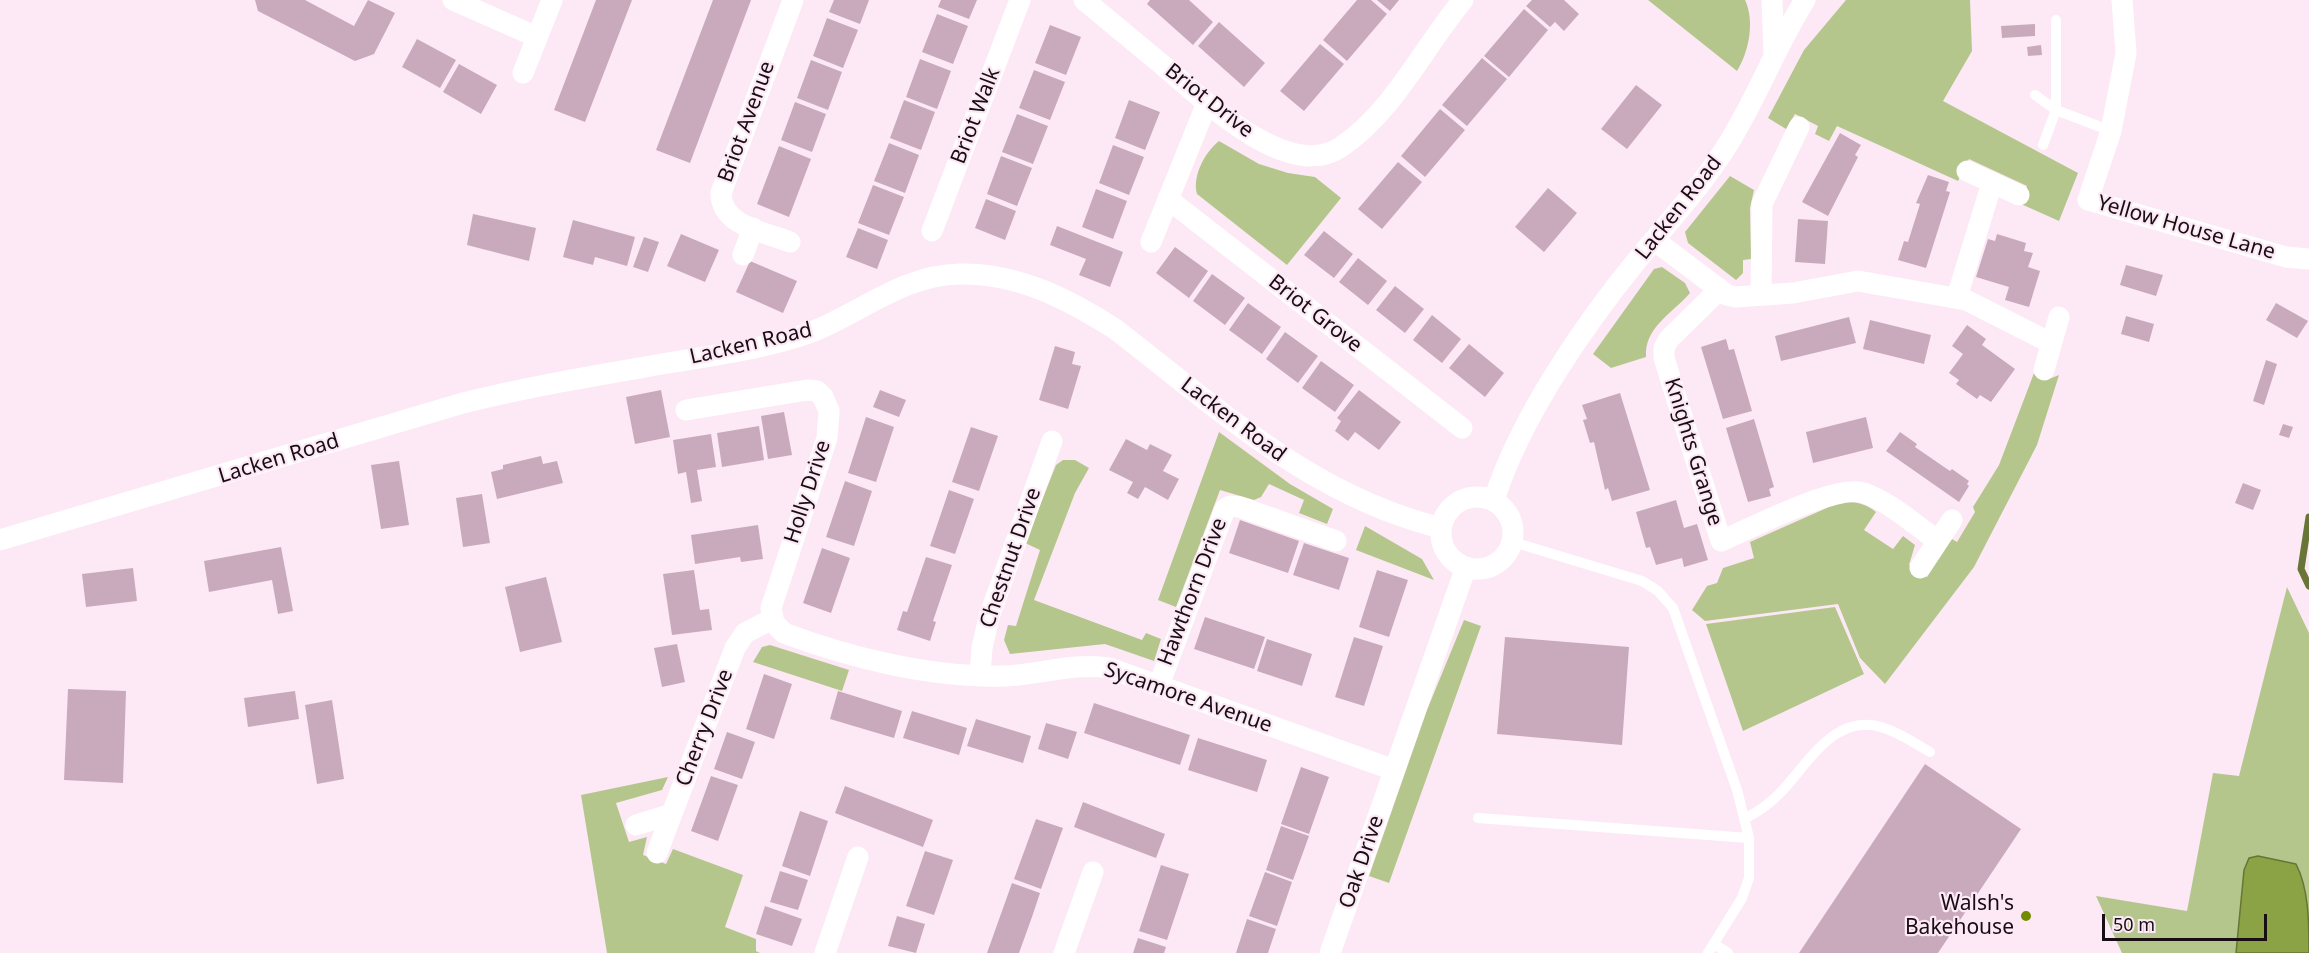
<!DOCTYPE html>
<html>
<head>
<meta charset="utf-8">
<style>
  body { margin:0 }
  #map { position:relative; width:2309px; height:953px; overflow:hidden; background:#fde9f5; font-family:"Noto Sans",sans-serif }
  canvas { display:block }
  .scale { position:absolute; left:2102px; top:914px; width:165px; height:27px; box-sizing:border-box; border:3px solid #170d13; border-top:0; padding-left:8px; font-size:18px; line-height:21px; white-space:nowrap; color:#170d13; -webkit-text-stroke:4px #fde9f5; paint-order:stroke }
</style>
</head>
<body>
<div id="map">
<canvas width="2309" height="953"></canvas>
<div class="scale">50 m</div>
</div>
<script>
const c = document.querySelector('canvas').getContext('2d');
c.lineJoin = 'round';
function fillPath(path, color) {
  c.fillStyle = color;
  c.fill(path, 'evenodd');
}
function trace(path, color, width, dash) {
  c.strokeStyle = color;
  c.lineWidth = width;
  c.lineCap = dash ? 'butt' : 'round';
  c.setLineDash(dash || []);
  c.stroke(path);
}
function write(font, color, halo, rows, align = 'center') {
  c.font = font + ' "Noto Sans",sans-serif';
  c.lineWidth = 4.5;
  c.setLineDash([]);
  c.textBaseline = 'middle';
  c.strokeStyle = halo;
  c.fillStyle = color;
  for (const [text, x, y, turn = 0] of rows) {
    c.save();
    c.translate(x, y);
    c.rotate((+turn || 0) * Math.PI / 180);
    c.textAlign = isNaN(turn) ? turn : align;
    if (halo) c.strokeText(text, 0, 0);
    c.fillText(text, 0, 0);
    c.restore();
  }
}
fillPath(new Path2D(`
  M1648,0H1745C1755,21 1749,52 1737,71Z
  M1846,0H1970L1972,51L1943,101L2078,173L2059,221L2021,204L2027,186L1969,159L1958,181L1837,126L1829,141L1815,134L1818,126L1795,114L1786,129L1768,118L1804,50Z
  M1219,141L1259,164L1288,173L1315,177L1341,198L1287,265L1197,194C1192,176 1205,152 1219,141Z
  M1730,176L1754,190L1750,208L1751,259L1743,260V273L1736,280L1688,243L1685,232Z
  M1662,267L1685,283L1690,293C1674,312 1644,327 1646,357L1611,368L1593,354L1654,269Z
  M2034,373L2049,379L2059,375L2037,445L1974,567L1885,684L1860,658L1838,604L1705,621L1692,610L1707,586L1717,583L1723,568L1754,558L1750,542L1838,503C1853,501 1864,502 1876,512L1864,530L1893,549L1903,536L1915,545L1909,565L1927,577L1952,539L1957,542L1975,512L1973,507L1999,465Z
  M1219,432L1290,484L1333,509L1327,524L1299,513L1304,500L1269,484L1261,497L1254,500L1220,490L1176,607L1158,600Z
  M1063,460H1075L1089,468L1075,493L1034,600L1142,640L1146,633L1161,639L1154,661L1105,644L1010,654L1004,640L1008,625L1016,626L1040,550L1025,543L1056,465Z
  M1365,526L1422,559L1434,580L1356,550Z
  M2287,587L2309,633V953H2122L2096,896L2187,911L2213,773L2239,776Z
  M1835,607L1864,674L1743,731L1706,624Z
  M1464,620L1481,626L1389,883L1369,876L1427,710Z
  M770,645L849,670L842,691L753,662L762,647Z
  M668,777L662,790L616,803L629,842L647,837L643,855L666,864L673,849L743,875L725,927L756,939V951L760,953H607L581,795Z`), '#b5c68d');
const water = new Path2D(`
  M2258,856L2296,864C2309,889 2309,923 2309,953H2236L2244,870L2249,858Z`);
fillPath(water, '#8ba245');
trace(water, '#687536', 1.5);
trace(new Path2D(`
  M2309,517L2301,569L2309,586`), '#687536', 7);
fillPath(new Path2D(`
  M255,0H305L354,26L368,0L395,13L374,54L355,61L258,11Z
  M596,0H632L585,122L554,110Z
  M713,0H751L690,163L656,150Z
  M834,0H869L860,24L829,12Z
  M941,0H977L969,19L938,7Z
  M1150,0H1189L1213,22L1193,45L1147,4Z
  M1357,0H1371L1387,14L1347,61L1323,40Z
  M1377,0H1399L1390,11Z
  M1532,0H1564L1579,14L1564,31L1555,22L1550,27L1526,6Z
  M1524,9L1548,30L1509,77L1484,56Z
  M937,14L968,26L953,64L922,52Z
  M827,18L858,30L843,68L813,56Z
  M1219,22L1265,63L1244,87L1198,46Z
  M2035,24V36L2002,38L2001,26Z
  M1050,25L1081,37L1066,75L1035,63Z
  M417,39L456,60L440,88L402,67Z
  M1320,44L1344,64L1304,111L1280,91Z
  M2041,45L2042,55L2028,56L2027,47Z
  M1482,58L1507,79L1467,126L1442,105Z
  M920,59L951,71L937,109L906,97Z
  M811,60L842,72L828,110L797,98Z
  M459,64L497,85L481,114L443,92Z
  M1034,70L1065,82L1050,120L1019,108Z
  M1636,85L1662,105L1627,149L1601,129Z
  M904,100L935,112L921,150L890,138Z
  M1129,100L1160,112L1145,150L1115,138Z
  M795,102L826,114L812,152L781,140Z
  M1440,109L1465,130L1425,177L1401,156Z
  M1017,114L1048,126L1033,164L1002,152Z
  M1840,133L1861,145L1855,155L1858,157L1828,216L1802,202Z
  M889,143L919,155L905,193L874,181Z
  M1113,145L1144,157L1129,195L1099,183Z
  M779,146L811,159L789,217L757,204Z
  M1001,156L1032,168L1017,206L987,194Z
  M1398,162L1422,182L1382,229L1358,209Z
  M1928,175L1949,182L1946,191L1950,192L1926,268L1898,260L1904,241L1908,242L1920,204L1916,203Z
  M873,185L904,197L889,235L858,223Z
  M1548,188L1577,213L1544,252L1515,227Z
  M1096,189L1127,201L1113,239L1082,227Z
  M986,199L1016,211L1005,240L975,228Z
  M473,214L536,228L529,261L467,245Z
  M1798,219L1828,221L1825,264L1795,262Z
  M573,220L635,237L627,266L595,257L593,265L563,257Z
  M1057,226L1123,252L1110,287L1079,275L1086,259L1050,245Z
  M858,228L888,240L877,269L846,257Z
  M1324,231L1353,254L1334,278L1304,255Z
  M681,234L719,250L705,282L667,266Z
  M1997,234L2026,243L2024,251L2033,253L2028,267L2040,271L2029,307L2005,300L2009,287L1976,277L1988,239L1995,241Z
  M644,237L659,242L648,272L633,267Z
  M1175,247L1208,271L1189,298L1156,273Z
  M1358,258L1387,281L1368,305L1339,282Z
  M750,261L797,281L783,313L736,292Z
  M2126,265L2163,275L2156,296L2120,285Z
  M1212,274L1245,298L1225,325L1193,301Z
  M1395,286L1424,309L1405,333L1376,310Z
  M1248,303L1281,327L1262,354L1229,330Z
  M2276,303L2308,321L2297,338L2266,320Z
  M1432,315L1461,339L1442,363L1413,340Z
  M2126,316L2154,324L2149,342L2121,334Z
  M1849,317L1856,343L1781,361L1775,336Z
  M1870,320L1931,335L1924,364L1863,349Z
  M1967,325L1986,339L1982,345L2015,369L1991,402L1980,395L1977,399L1956,384L1959,380L1949,373L1963,354L1952,346Z
  M1285,332L1318,356L1298,383L1266,359Z
  M1726,339L1729,350L1734,349L1752,411L1723,419L1701,347Z
  M1469,344L1504,373L1485,397L1449,368Z
  M1055,346L1075,352L1072,364L1081,366L1068,409L1039,400Z
  M2266,360L2277,364L2264,405L2253,401Z
  M1321,361L1354,385L1335,412L1302,388Z
  M661,390L670,437L635,444L626,397Z
  M880,390L906,400L899,417L873,407Z
  M1359,390L1401,422L1379,450L1355,432L1348,441L1335,431L1341,421L1337,418Z
  M1620,393L1650,490L1612,501L1608,488L1605,490L1594,442L1590,443L1583,420L1587,419L1582,405Z
  M784,412L792,455L768,459L761,416Z
  M866,417L894,427L876,482L848,473Z
  M1866,417L1873,448L1813,463L1806,432Z
  M1754,419L1774,487L1769,489L1771,496L1748,502L1726,428Z
  M2283,424L2293,427L2289,438L2279,435Z
  M759,426L764,460L722,467L717,433Z
  M971,427L998,436L979,491L952,482Z
  M1900,432L1917,444L1915,447L1950,471L1952,469L1969,481L1967,484L1969,486L1959,502L1886,451Z
  M711,434L716,467L697,470L702,501L691,503L686,472L678,474L673,440Z
  M1126,439L1147,450L1150,444L1172,455L1163,471L1179,479L1168,500L1145,487L1138,499L1127,493L1133,482L1109,470Z
  M541,456L543,464L557,461L563,483L497,499L491,472L503,469V465Z
  M399,461L409,525L381,529L371,465Z
  M845,481L872,491L854,546L826,537Z
  M2243,483L2261,490L2253,510L2235,503Z
  M949,490L974,499L955,554L930,546Z
  M482,494L490,543L463,547L456,498Z
  M1676,500L1684,528L1697,524L1708,560L1684,567L1682,558L1656,565L1650,547L1646,548L1636,512Z
  M1240,520L1299,541L1288,573L1229,553Z
  M758,525L763,559L741,562L740,557L695,564L691,535Z
  M1304,543L1349,558L1339,590L1293,575Z
  M281,547L293,611L278,614L272,580L209,592L204,561Z
  M822,548L850,558L831,613L803,603Z
  M926,557L952,565L933,621L936,622L930,641L897,630L903,611L907,612Z
  M133,568L137,601L86,607L82,574Z
  M694,570L700,610L709,609L712,630L672,635L663,574Z
  M1377,570L1408,580L1389,637L1359,627Z
  M546,577L562,642L520,652L505,587Z
  M1205,617L1265,637L1254,669L1194,649Z
  M1354,637L1383,646L1364,706L1335,697Z
  M1505,637L1629,647L1622,745L1497,734Z
  M1267,639L1312,654L1302,686L1257,671Z
  M677,644L685,682L662,687L654,648Z
  M764,674L792,684L774,739L746,729Z
  M68,689L126,691L123,783L64,780Z
  M295,691L299,719L248,727L244,698Z
  M838,691L902,711L894,738L830,719Z
  M332,700L344,779L317,784L305,705Z
  M1094,703L1190,735L1180,765L1084,733Z
  M912,711L967,728L959,755L903,738Z
  M976,719L1031,736L1023,763L967,746Z
  M1046,723L1077,732L1068,759L1038,749Z
  M727,732L755,742L742,779L714,769Z
  M1198,738L1267,760L1257,792L1188,770Z
  M1925,764L2021,829L1938,953H1799Z
  M1301,767L1329,777L1309,834L1281,824Z
  M711,776L738,785L718,841L691,831Z
  M845,786L933,820L923,847L835,813Z
  M1083,802L1165,834L1156,858L1074,827Z
  M800,811L828,821L810,876L782,866Z
  M1036,819L1063,828L1041,889L1014,879Z
  M1281,826L1309,836L1293,880L1266,870Z
  M925,851L953,860L934,915L906,906Z
  M1161,865L1189,874L1167,940L1139,931Z
  M780,871L808,880L798,910L770,902Z
  M1265,872L1292,882L1277,926L1249,916Z
  M1012,883L1040,893L1032,917L1019,953H987Z
  M765,906L802,919L792,946L756,934Z
  M897,916L925,924L916,953L888,946Z
  M1247,919L1276,929L1268,953H1236Z
  M1138,938L1166,947L1164,953H1133Z`), '#c9aabd');
trace(new Path2D(`
  M2035,95L2056,110L2111,131
  M2043,145L2056,110V20
  M1513,542L1642,581L1658,591L1673,608L1737,790L1749,838V878L1742,898L1708,953
  M1478,818L1749,838
  M1746,818C1758,812 1769,804 1779,794C1807,766 1833,713 1881,727C1899,732 1914,743 1930,752
  M1714,944L1728,953`), '#fff', 10);
trace(new Path2D(`
  M453,0L537,37
  M1084,0C1111,22 1138,45 1165,67C1203,99 1288,183 1341,147C1394,111 1423,48 1463,0
  M1772,0L1774,53
  M2122,0L2126,53L2111,131L2088,200L2286,257L2309,259
  M523,73L552,0
  M1967,171L2019,195
  M1168,199L1462,428
  M932,231L1020,0
  M1654,240L1727,295L1736,297L1793,293L1858,281L1966,300L2051,343
  M790,242C765,232 721,226 721,193L793,0
  M1151,242L1207,103
  M743,255L753,228
  M1720,289L1669,339L1664,348V358L1721,541C1750,529 1837,483 1864,493C1890,502 1915,525 1938,541
  M1761,295L1762,204L1799,127
  M1957,297L1992,183
  M2044,370L2059,317
  M686,410L807,390L817,391L823,397L829,411L827,438L771,608L774,623L784,633C850,658 933,678 1004,676C1038,675 1075,662 1109,668L1394,770
  M1441 533a36 36 0 1 1 72 0a36 36 0 1 1-72 0Z
  M1494,500C1520,418 1584,325 1638,259C1667,224 1698,190 1723,152C1755,104 1774,49 1805,0
  M0,540L463,403C531,386 599,375 668,363C711,356 755,350 797,337C854,320 897,275 960,274C1018,273 1068,299 1115,329C1219,409 1311,496 1441,528
  M1920,568L1952,520
  M980,676L982,648L989,617L1052,441
  M1159,685L1225,509L1230,506L1240,507L1336,541
  M636,825L672,814
  M657,853L735,648L745,633L772,619
  M825,953L858,857
  M1064,953L1093,872
  M1330,953L1466,567`), '#fff', 21);
for (const [x, y, r, color] of [
  [2026,916,6,"#728b00"]
]) {
  const dot = new Path2D();
  dot.arc(x, y, r, 0, 2 * Math.PI);
  c.fillStyle = color;
  c.fill(dot);
  trace(dot, '#fde9f5', 2);
}
write('21px', '#170d13', '#fde9f5', [
  ["Briot Drive",1209,101,38],
  ["Briot Walk",976,116,-69],
  ["Briot Avenue",747,122,-70],
  ["Lacken Road",1679,208,-52],
  ["Yellow House Lane",2186,228,16],
  ["Briot Grove",1315,314,38],
  ["Lacken Road",751,344,-13],
  ["Lacken Road",1233,420,37],
  ["Knights Grange",1693,452,73],
  ["Lacken Road",279,459,-17],
  ["Holly Drive",808,492,-72],
  ["Chestnut Drive",1011,558,-71],
  ["Hawthorn Drive",1193,592,-69],
  ["Sycamore Avenue",1188,698,19],
  ["Cherry Drive",705,728,-69],
  ["Oak Drive",1362,862,-71]
]);
write('21px', '#170d13', '#fde9f5', [
  ["Walsh's",2014,904],
  ["Bakehouse",2014,928]
], 'right');
</script>
</body>
</html>
